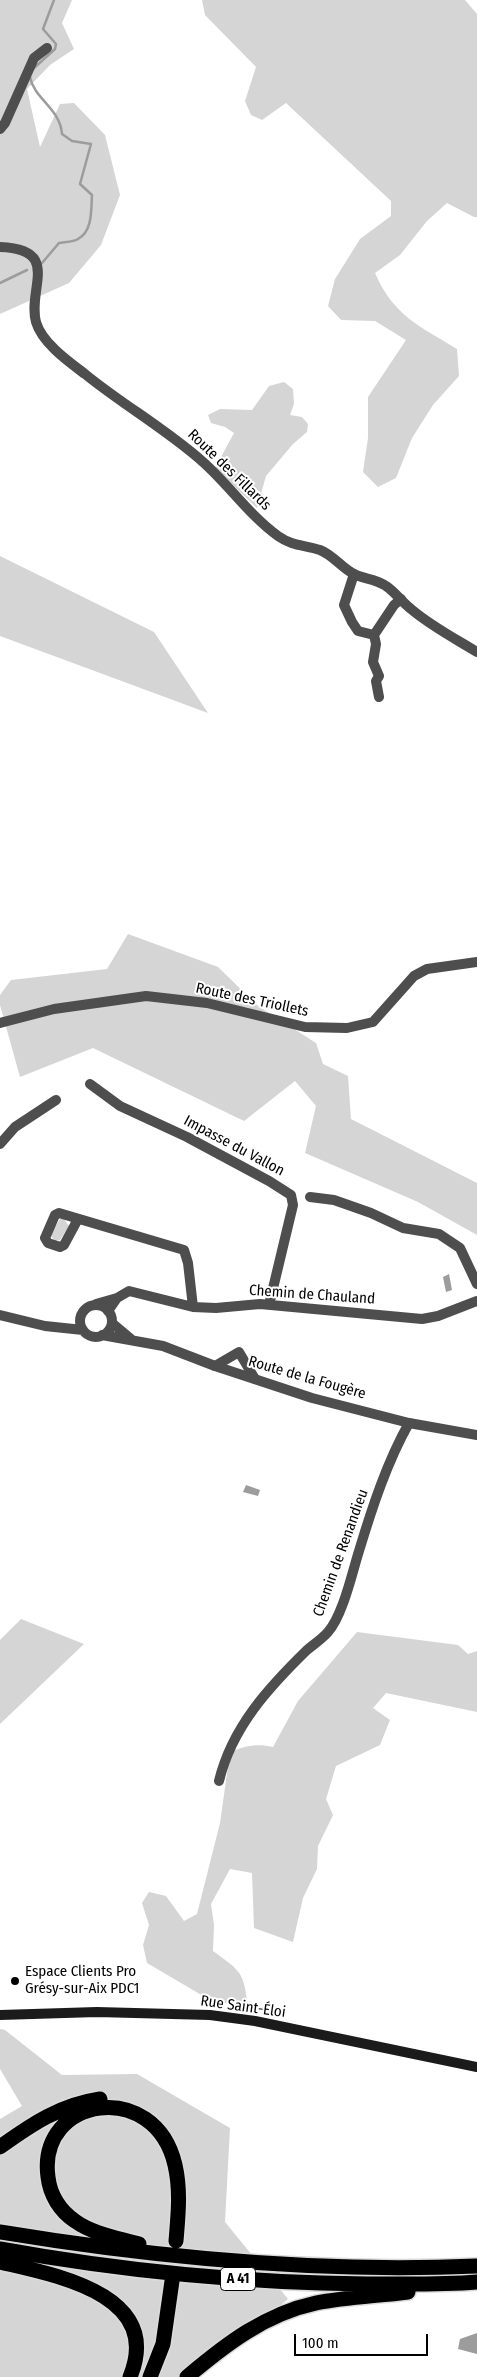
<!DOCTYPE html>
<html>
<head>
<meta charset="utf-8">
<style>
  body { margin:0 }
  #map { position:relative; width:477px; height:2377px; overflow:hidden; background:#fff; font-family:"Fira Sans Condensed",sans-serif }
  canvas { display:block }
  .scale { position:absolute; left:294px; top:2334px; width:134px; height:22px; box-sizing:border-box; border:2px solid #000; border-top:0; padding-left:6px; font-size:15px; line-height:18px; white-space:nowrap; color:#000; -webkit-text-stroke:4px #fff; paint-order:stroke }
</style>
</head>
<body>
<div id="map">
<canvas width="477" height="2377"></canvas>
<div class="scale">100 m</div>
</div>
<script>
const c = document.querySelector('canvas').getContext('2d');
c.lineJoin = 'round';
function fillPath(path, color) {
  c.fillStyle = color;
  c.fill(path, 'evenodd');
}
function trace(path, color, width, dash) {
  c.strokeStyle = color;
  c.lineWidth = width;
  c.lineCap = dash ? 'butt' : 'round';
  c.setLineDash(dash || []);
  c.stroke(path);
}
function write(font, color, halo, rows, align = 'center') {
  c.font = font + ' "Fira Sans Condensed",sans-serif';
  c.lineWidth = 4;
  c.setLineDash([]);
  c.textBaseline = 'middle';
  c.strokeStyle = halo;
  c.fillStyle = color;
  for (const [text, x, y, turn = 0] of rows) {
    c.save();
    c.translate(x, y);
    c.rotate((+turn || 0) * Math.PI / 180);
    c.textAlign = isNaN(turn) ? turn : align;
    if (halo) c.strokeText(text, 0, 0);
    c.fillText(text, 0, 0);
    c.restore();
  }
}
fillPath(new Path2D(`
  M0,0H72L62,23L74,49L50,65L27,89L40,147L60,104L74,103L105,135L120,195L101,245L69,283L0,314Z
  M202,0H465L477,14V217H474L447,203L427,221L400,255L375,273C394,316 418,325 457,349L459,376L433,405L412,438L396,478L378,487L363,472L368,438V397L406,340L375,321L341,320L328,306L335,279L360,239L391,216V201L286,103L262,120L251,115L245,101L256,67L205,15Z
  M284,382L293,389L294,404L290,415L302,417L308,424L307,432L293,444L266,476L257,508L215,468L234,433L225,427L211,423L208,415L220,409L252,410L269,386Z
  M0,556L154,632L208,713L0,636Z
  M128,934L218,967L258,1006L316,1043L323,1064L348,1076L351,1119L477,1183V1235L418,1202L305,1153L316,1106L295,1081L244,1121L93,1048L20,1077L0,1005V995L11,980L107,969Z
  M60,1219H64L69,1226L60,1240L55,1241L50,1235Z
  M21,1619L84,1644L0,1724V1640Z
  M357,1632L458,1645L468,1654L477,1651V1712L386,1693L373,1708L390,1720L380,1745L336,1766L326,1799L333,1815L318,1846L317,1869L303,1898L293,1942L254,1928L252,1873L230,1869L211,1904L214,1925L213,1951C238,1970 244,1970 247,2003H215L147,1963L143,1945L149,1925L142,1903L149,1892L166,1896L184,1921L197,1914L220,1823L230,1752C245,1746 257,1743 273,1747L298,1701Z
  M0,2029L5,2030L62,2075L137,2074L230,2128L225,2222L288,2299L195,2377H0V2119L22,2106L0,2069Z`), '#d5d5d5');
fillPath(new Path2D(`
  M449,1274L452,1290L446,1292L443,1277Z
  M246,1485L260,1490L258,1496L243,1492Z
  M477,2333V2354L458,2349L460,2339Z`), '#9c9c9c');
trace(new Path2D(`
  M34,68L55,49L56,44L43,29L54,0
  M30,77C34,99 60,108 62,134L72,141L91,144L80,184L92,195C91,209 93,231 78,239C74,242 64,242 59,243L42,263
  M0,283L27,270`), '#9c9c9c', 2.5);
const motorway = new Path2D(`
  M0,2147C32,2124 60,2105 100,2099
  M0,2232C157,2258 318,2273 477,2266
  M139,2244C118,2238 93,2234 75,2221C60,2211 50,2195 48,2177C37,2096 155,2078 175,2165C181,2191 178,2216 176,2241
  M0,2249C121,2271 244,2283 367,2284C403,2284 441,2285 477,2282
  M0,2262C55,2275 164,2294 130,2377
  M150,2377L163,2344L172,2281
  M187,2377C226,2344 265,2314 316,2303C346,2297 377,2296 408,2292`);
trace(motorway, '#dbdbdb', 18);
trace(new Path2D(`
  M0,129L5,123L34,58L47,48
  M354,574L344,605L352,622L358,631L374,635L394,605L401,599
  M374,635L376,644L373,662L379,676L376,681L379,697
  M0,1023L54,1009L146,996L207,1003L305,1027L347,1028L373,1022L414,976L427,969L477,962
  M90,1084L120,1106L187,1137L269,1181L291,1195L293,1205L269,1305
  M0,1144L15,1127L56,1100
  M310,1197L334,1200L371,1213L403,1228L439,1234L460,1248L477,1284
  M78,1219L64,1245L60,1247L48,1243L45,1238L55,1215L59,1213L184,1250L188,1263L193,1307
  M96,1304L117,1298
  M108,1311L117,1298L129,1291L193,1307L216,1308L260,1304L422,1319L438,1316L477,1301
  M215,1366L239,1352L255,1379
  M219,1781C232,1727 269,1687 307,1650C314,1644 322,1639 328,1632C343,1615 352,1573 359,1551C372,1508 387,1462 409,1423`), '#4e4e4e', 10);
trace(new Path2D(`
  M0,247C62,249 27,289 36,322C42,343 69,362 85,374C123,405 166,429 203,462C229,485 249,515 278,536C292,546 305,545 320,550C333,555 342,568 354,574C364,579 376,579 386,586C395,592 402,602 411,609C431,626 454,638 477,652
  M80 1321a16 16 0 1 1 32 0a16 16 0 1 1-32 0Z
  M0,1315L45,1326L83,1330
  M112,1323L131,1339
  M102,1335L163,1346L215,1366L312,1398L409,1423L477,1435`), '#4e4e4e', 10);
trace(new Path2D(`
  M0,2015L97,2012L210,2015L255,2021L477,2067`), '#1b1b1b', 10);
trace(motorway, '#000', 15);
for (const [x, y, r, color] of [
  [15,1981,5,"#000"]
]) {
  const dot = new Path2D();
  dot.arc(x, y, r, 0, 2 * Math.PI);
  c.fillStyle = color;
  c.fill(dot);
  trace(dot, '#fff', 2);
}
for (const [x, y, w] of [
  [238,2279,35]
]) {
  const box = new Path2D();
  box.roundRect(x - w / 2, y - 11.5, w, 23, 4);
  c.fillStyle = '#fff';
  c.fill(box);
  trace(box, '#000', 1);
}
write('bold 14px', '#000', null, [
  ["A 41",238,2279]
]);
write('15px', '#000', '#fff', [
  ["Route des Fillards",229,470,44],
  ["Route des Triollets",252,1000,12],
  ["Impasse du Vallon",234,1146,28],
  ["Chemin de Chauland",312,1295,4],
  ["Route de la Fougère",307,1378,16],
  ["Chemin de Renandieu",341,1553,-70],
  ["Rue Saint-Éloi",243,2007,8]
]);
write('15px', '#000', '#fff', [
  ["Espace Clients Pro",25,1972],
  ["Grésy-sur-Aix PDC1",25,1989]
], 'left');
</script>
</body>
</html>
